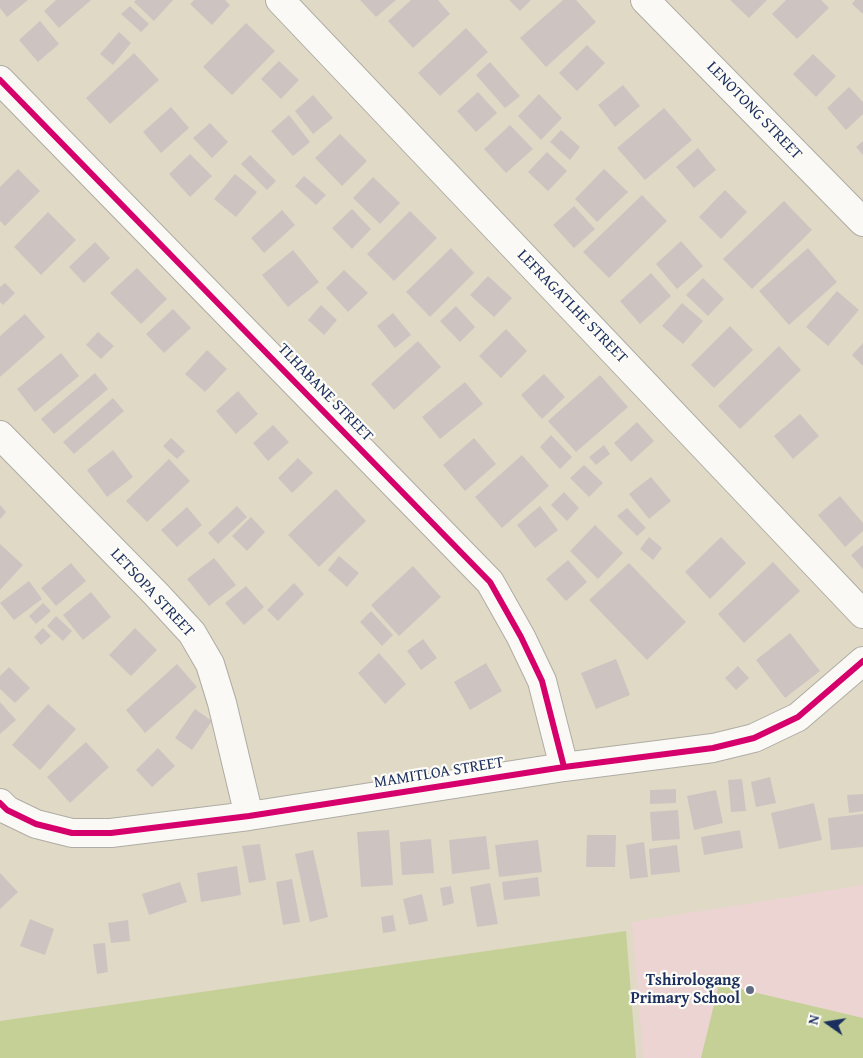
<!DOCTYPE html>
<html>
<head>
<meta charset="utf-8">
<style>
  body { margin:0 }
  #map { position:relative; width:863px; height:1058px; overflow:hidden; background:#e0d9c5; font-family:"Gentium Book Plus",serif }
  canvas { display:block }
  .north { position:absolute; left:803px; top:998px; width:50px; height:50px; -webkit-text-stroke:4px #fdfcf7; paint-order:stroke; rotate:283deg; font-size:14px; font-weight:700; line-height:20px; text-align:center; color:#1b2f5e }
  .north::after { content:''; display:block; margin:auto; width:18px; height:22px; background:#1b2f5e; clip-path:polygon(50% 0,100% 100%,50% 72%,0 100%) }
</style>
</head>
<body>
<div id="map">
<canvas width="863" height="1058"></canvas>
<div class="north">N</div>
</div>
<script>
const c = document.querySelector('canvas').getContext('2d');
c.lineJoin = 'round';
function fillPath(path, color) {
  c.fillStyle = color;
  c.fill(path, 'evenodd');
}
function trace(path, color, width, dash) {
  c.strokeStyle = color;
  c.lineWidth = width;
  c.lineCap = dash ? 'butt' : 'round';
  c.setLineDash(dash || []);
  c.stroke(path);
}
function write(font, color, halo, rows, align = 'center') {
  c.font = font + ' "Gentium Book Plus",serif';
  c.lineWidth = 4.5;
  c.setLineDash([]);
  c.textBaseline = 'middle';
  c.strokeStyle = halo;
  c.fillStyle = color;
  for (const [text, x, y, turn = 0] of rows) {
    c.save();
    c.translate(x, y);
    c.rotate((+turn || 0) * Math.PI / 180);
    c.textAlign = isNaN(turn) ? turn : align;
    if (halo) c.strokeText(text, 0, 0);
    c.fillText(text, 0, 0);
    c.restore();
  }
}
fillPath(new Path2D(`
  M863,885V1058H643L632,922Z`), '#ebd4d2');
fillPath(new Path2D(`
  M626,931L636,1058H0V1021Z
  M719,984L863,1018V1058H701Z`), '#c4d095');
fillPath(new Path2D(`
  M0,0H28L7,17L0,8Z
  M56,0H91L59,28L44,11Z
  M136,0H173L154,21L134,2Z
  M194,0H225L230,5L212,25L190,4Z
  M360,0H396L376,17Z
  M411,0H438L450,14L413,48L388,21Z
  M509,0H531L520,11Z
  M563,0H576L596,22L546,67L520,38Z
  M730,0H767L749,18Z
  M786,0H821L829,8L797,39L772,14Z
  M855,0H863V14L852,4Z
  M130,6L149,24L141,32L121,14Z
  M40,21L59,44L38,62L19,40Z
  M246,23L275,51L232,95L203,67Z
  M466,28L488,52L440,96L418,73Z
  M119,32L131,43L113,65L100,54Z
  M587,45L605,63L577,91L559,73Z
  M134,53L159,80L110,124L86,98Z
  M813,54L836,76L816,97L793,74Z
  M279,61L299,80L281,99L261,79Z
  M490,62L520,96L505,108L476,75Z
  M623,85L640,106L615,127L598,105Z
  M849,87L863,102V114L846,130L827,108Z
  M478,92L497,113L476,132L457,111Z
  M539,94L562,118L541,140L518,116Z
  M313,95L333,118L313,134L295,111Z
  M171,107L189,128L161,153L143,132Z
  M664,108L692,140L645,180L617,148Z
  M289,115L310,142L293,156L271,131Z
  M210,123L228,142L212,158L193,138Z
  M510,125L533,149L506,173L484,149Z
  M561,130L580,147L570,160L550,142Z
  M340,134L367,161L342,186L315,158Z
  M863,141V155L856,147Z
  M698,148L716,170L694,188L676,167Z
  M547,152L567,171L548,191L528,172Z
  M190,154L212,176L190,197L169,174Z
  M250,155L276,181L267,190L241,164Z
  M18,169L40,191L5,226L0,221V187Z
  M604,169L628,192L597,222L575,199Z
  M235,174L257,192L236,217L214,199Z
  M304,176L326,195L316,205L295,186Z
  M373,177L400,203L380,224L353,198Z
  M725,190L747,212L721,239L699,217Z
  M642,195L667,221L609,278L583,252Z
  M784,201L812,230L752,289L723,259Z
  M574,206L595,229L574,248L553,225Z
  M352,209L371,229L352,249L332,228Z
  M282,210L295,225L264,253L251,238Z
  M410,211L437,238L394,281L367,254Z
  M48,212L76,240L41,275L14,247Z
  M681,241L703,266L677,289L656,264Z
  M95,242L110,258L84,283L69,267Z
  M451,248L474,273L430,317L406,292Z
  M808,248L837,282L789,325L759,291Z
  M293,250L319,282L288,307L262,275Z
  M137,268L167,299L141,324L110,293Z
  M344,270L368,293L348,312L326,288Z
  M651,273L671,296L640,324L620,301Z
  M488,276L512,298L494,317L470,295Z
  M703,278L724,299L708,316L686,295Z
  M5,283L15,293L3,305L0,302V287Z
  M837,291L859,310L828,346L806,327Z
  M682,303L703,321L683,344L662,326Z
  M321,305L337,320L324,335L308,320Z
  M456,306L475,327L460,342L440,321Z
  M173,309L191,328L164,353L146,334Z
  M393,313L411,335L395,348L377,326Z
  M25,314L45,337L0,377V336Z
  M730,326L753,350L714,388L691,365Z
  M506,329L527,351L501,378L479,356Z
  M98,332L114,346L101,359L86,345Z
  M418,341L441,367L394,410L371,384Z
  M863,343V366L852,355Z
  M779,346L801,370L740,429L718,406Z
  M207,350L227,369L205,392L185,374Z
  M61,353L79,376L35,412L17,389Z
  M95,373L108,389L54,434L41,419Z
  M544,374L565,397L542,419L521,395Z
  M600,375L628,407L576,452L548,421Z
  M465,382L483,404L440,439L422,417Z
  M238,391L258,414L236,434L216,411Z
  M113,398L124,411L74,454L63,442Z
  M800,414L819,436L793,459L774,436Z
  M637,422L654,441L631,462L614,443Z
  M273,425L289,442L268,461L253,443Z
  M551,435L572,457L560,469L540,447Z
  M171,438L185,451L177,459L163,446Z
  M474,438L496,464L465,491L443,465Z
  M604,445L610,454L596,465L589,457Z
  M113,450L133,477L107,497L87,470Z
  M522,455L549,486L502,528L475,497Z
  M298,458L313,473L292,493L278,478Z
  M169,459L190,481L147,522L126,501Z
  M584,465L603,483L589,497L570,478Z
  M651,477L671,501L649,519L629,494Z
  M336,489L366,521L319,567L288,535Z
  M564,492L579,508L567,521L551,505Z
  M840,496L863,523V531L845,547L818,515Z
  M0,505L6,512L0,519Z
  M237,506L247,517L218,544L208,533Z
  M540,506L558,530L535,548L517,525Z
  M187,507L202,525L177,547L161,530Z
  M627,508L646,528L637,536L617,516Z
  M251,517L265,532L247,551L232,536Z
  M595,525L623,553L598,579L570,551Z
  M649,537L662,548L653,560L640,549Z
  M721,537L746,563L710,599L685,572Z
  M0,544L23,565L0,590Z
  M863,545V569L851,555Z
  M339,556L359,573L347,587L328,570Z
  M214,558L236,585L209,606L187,579Z
  M568,560L587,582L566,601L546,579Z
  M773,562L800,591L744,643L718,614Z
  M71,563L86,581L56,606L41,588Z
  M629,563L686,622L647,660L589,600Z
  M413,566L441,597L399,636L371,605Z
  M29,581L42,599L14,620L0,603Z
  M294,583L304,594L278,621L267,610Z
  M246,586L264,607L244,625L225,603Z
  M91,592L111,617L83,640L63,615Z
  M43,603L51,611L36,624L29,616Z
  M371,611L393,635L382,646L360,622Z
  M56,616L72,631L63,641L47,626Z
  M43,628L51,636L41,645L34,637Z
  M135,628L157,650L131,676L109,655Z
  M790,633L820,671L785,698L756,660Z
  M423,639L437,658L421,670L407,651Z
  M379,653L406,684L385,704L358,673Z
  M616,659L630,695L596,709L581,673Z
  M486,663L502,691L470,710L454,682Z
  M177,664L197,687L145,733L126,710Z
  M738,666L749,678L736,690L725,678Z
  M9,667L30,688L15,703L0,689V676Z
  M0,702L16,720L0,734Z
  M48,704L76,729L40,770L12,745Z
  M195,709L212,721L192,750L175,738Z
  M86,742L109,767L70,803L47,777Z
  M158,748L175,766L152,787L136,770Z
  M770,777L776,803L756,807L751,782Z
  M742,779L746,811L731,812L728,780Z
  M676,789V803L650,804V790Z
  M716,790L723,823L694,830L687,796Z
  M863,794V811L849,813L847,795Z
  M814,803L822,840L779,849L771,813Z
  M678,810L680,839L652,841L650,812Z
  M863,814V847L831,850L828,818Z
  M389,830L393,885L361,887L357,832Z
  M740,830L743,848L704,855L701,837Z
  M587,835H616L615,867H586Z
  M486,836L490,869L452,874L449,840Z
  M431,839L434,873L402,875L400,842Z
  M538,840L542,872L499,877L495,845Z
  M644,842L648,877L630,879L626,845Z
  M260,844L266,880L249,883L242,846Z
  M677,845L680,872L651,875L649,849Z
  M313,850L328,917L310,922L295,854Z
  M237,866L241,895L201,902L197,873Z
  M0,873L18,892L0,909Z
  M538,877L540,896L504,900L502,882Z
  M292,879L300,922L283,925L276,882Z
  M180,882L187,902L149,915L142,894Z
  M490,883L498,924L477,927L470,887Z
  M451,886L454,903L443,906L440,888Z
  M422,894L428,921L409,925L403,899Z
  M393,915L396,931L383,933L381,917Z
  M30,919L54,929L45,955L20,946Z
  M128,920L130,941L111,943L108,923Z
  M105,943L108,972L97,974L93,944Z`), '#cdc4c2');
const minor = new Path2D(`
  M280,0L863,614
  M645,0L863,222
  M0,80L490,582L521,637L542,681L564,767
  M0,435L156,594L192,633L210,664L222,703L249,816
  M0,803L7,810L36,824L72,833H111L249,816L564,767L713,748L754,738L798,717L863,661`);
trace(minor, '#aeaca4', 30);
trace(minor, '#faf9f6', 28);
trace(new Path2D(`
  M0,80L490,582L521,637L542,681L564,767
  M0,803L7,810L36,824L72,833H111L249,816L564,767L713,748L754,738L798,717L863,661`), '#d6006c', 6);
for (const [x, y, r, color] of [
  [750,990,5,"#606a82"]
]) {
  const dot = new Path2D();
  dot.arc(x, y, r, 0, 2 * Math.PI);
  c.fillStyle = color;
  c.fill(dot);
  trace(dot, '#fdfcf7', 2);
}
write('16px', '#1b2f5e', '#fdfcf7', [
  ["LENOTONG STREET",754,111,46],
  ["LEFRAGATLHE STREET",572,307,46],
  ["TLHABANE STREET",325,393,46],
  ["LETSOPA STREET",152,593,47],
  ["MAMITLOA STREET",439,773,-9]
]);
write('bold 16px', '#1b2f5e', '#fdfcf7', [
  ["Tshirologang",740,981],
  ["Primary School",740,999]
], 'right');
</script>
</body>
</html>
